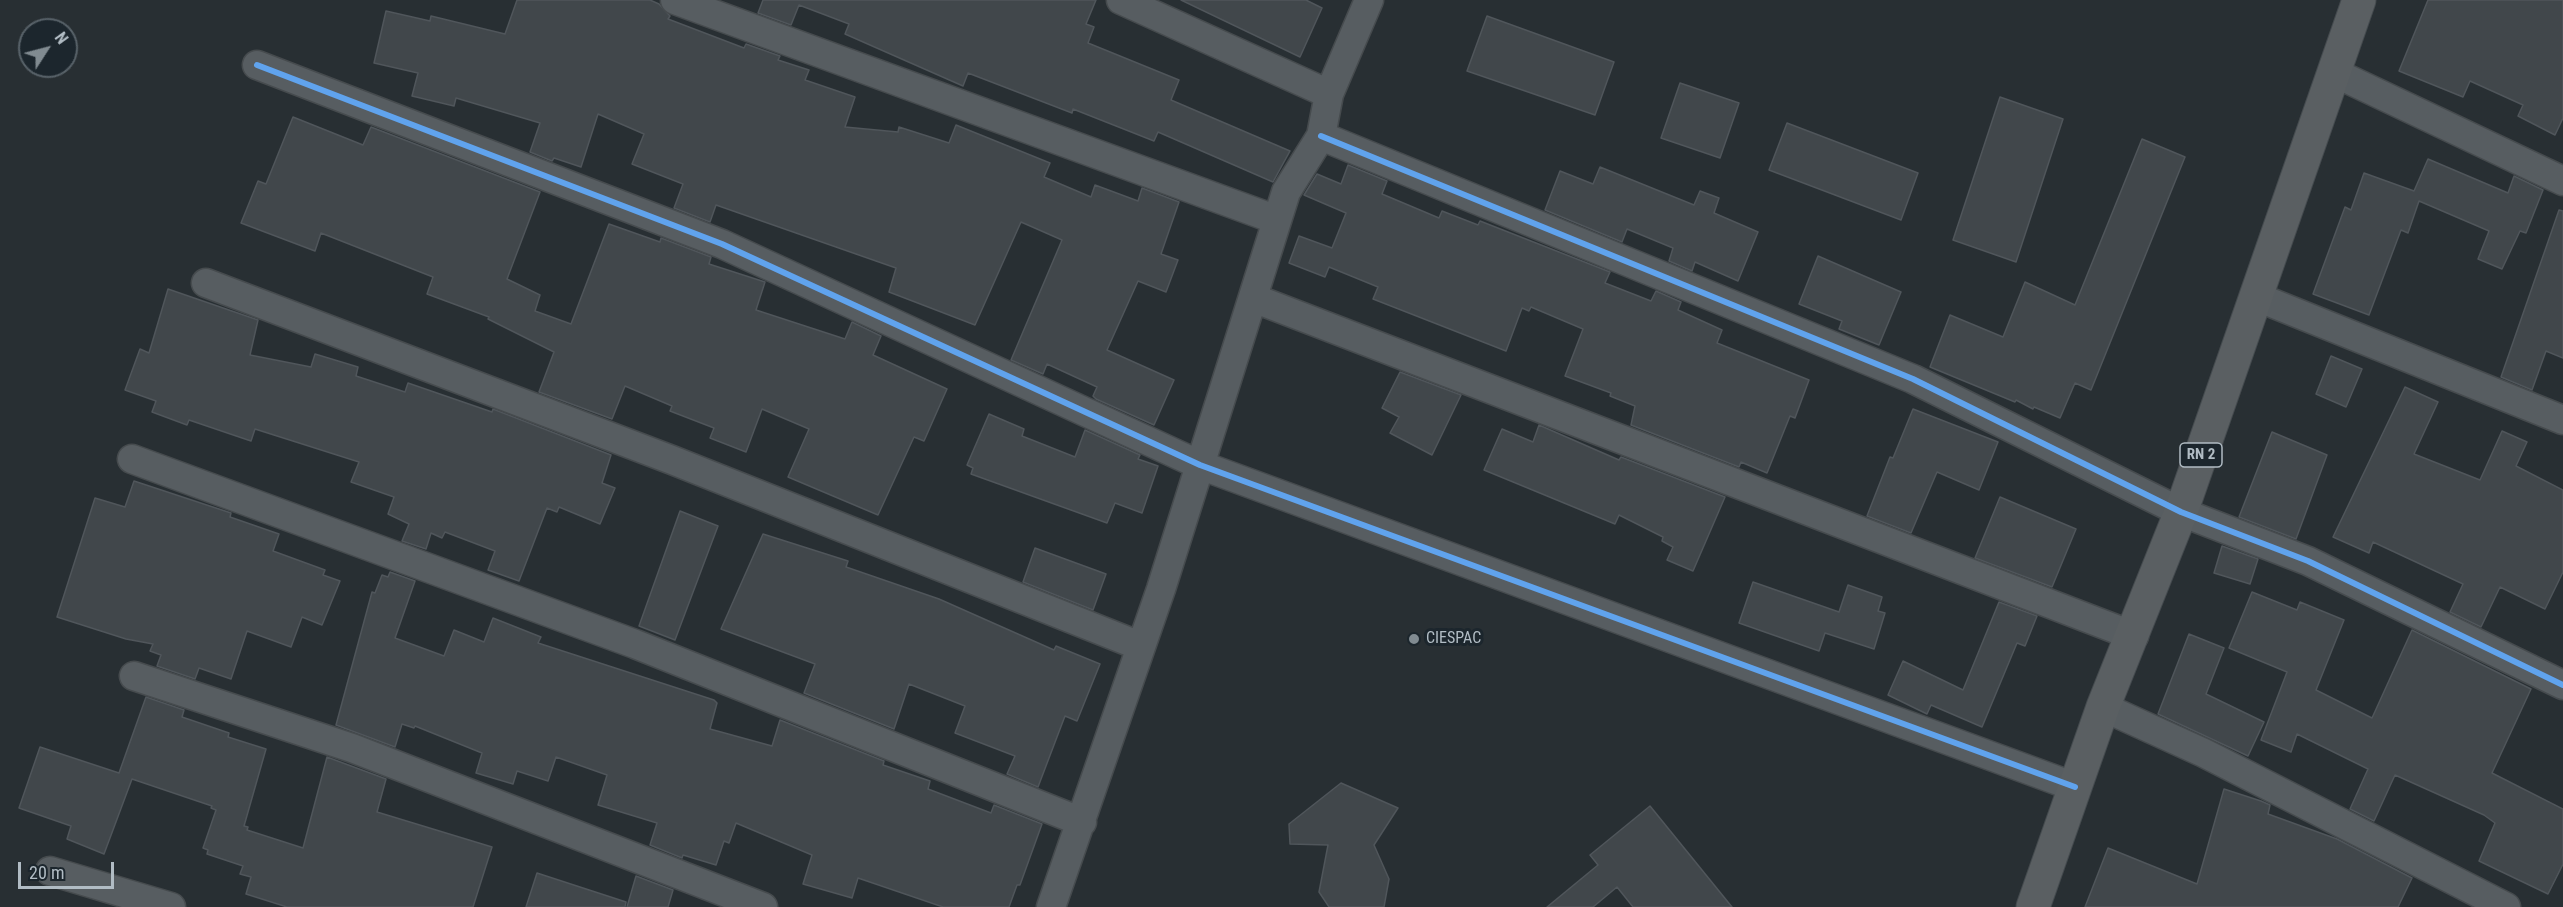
<!DOCTYPE html>
<html>
<head>
<meta charset="utf-8">
<style>
  body { margin:0 }
  #map { position:relative; width:2563px; height:907px; overflow:hidden; background:#282f33; font-family:"Roboto Condensed",sans-serif }
  canvas { display:block }
  .north { position:absolute; left:18px; top:18px; width:60px; height:60px; box-sizing:border-box; background:#1c262d; border:2px solid #586269; border-radius:50%; rotate:54deg; font-size:16px; font-weight:700; line-height:24px; text-align:center; color:#b1bcc4 }
  .north::after { content:''; display:block; margin:auto; width:21px; height:27px; background:#818b91; clip-path:polygon(50% 0,100% 100%,50% 72%,0 100%) }
  .scale { position:absolute; left:18px; top:862px; width:96px; height:27px; box-sizing:border-box; border:3px solid #b1bcc4; border-top:0; padding-left:8px; font-size:18px; line-height:21px; white-space:nowrap; color:#b1bcc4; -webkit-text-stroke:4px #1c262d; paint-order:stroke }
</style>
</head>
<body>
<div id="map">
<canvas width="2563" height="907"></canvas>
<div class="north">N</div>
<div class="scale">20 m</div>
</div>
<script>
const c = document.querySelector('canvas').getContext('2d');
c.lineJoin = 'round';
function fillPath(path, color) {
  c.fillStyle = color;
  c.fill(path, 'evenodd');
}
function trace(path, color, width, dash) {
  c.strokeStyle = color;
  c.lineWidth = width;
  c.lineCap = dash ? 'butt' : 'round';
  c.setLineDash(dash || []);
  c.stroke(path);
}
function write(font, color, halo, rows, align = 'center') {
  c.font = font + ' "Roboto Condensed",sans-serif';
  c.lineWidth = 6;
  c.setLineDash([]);
  c.textBaseline = 'middle';
  c.strokeStyle = halo;
  c.fillStyle = color;
  for (const [text, x, y, turn = 0] of rows) {
    c.save();
    c.translate(x, y);
    c.rotate((+turn || 0) * Math.PI / 180);
    c.textAlign = isNaN(turn) ? turn : align;
    if (halo) c.strokeText(text, 0, 0);
    c.fillText(text, 0, 0);
    c.restore();
  }
}
const building = new Path2D(`
  M517,0H650L659,4L670,16L668,19L744,48L746,44L780,56L778,60L809,70L805,80L855,97L845,127L898,132L899,127L949,143L956,125L1050,163L1044,177L1091,197L1095,185L1138,201L1142,188L1179,202L1161,254L1178,260L1166,292L1138,281L1107,350L1174,380L1154,425L1096,399L1093,396L1097,387L1047,364L1043,374L1011,360L1062,240L1021,222L975,325L889,292L896,268L716,205L710,222L674,208L683,184L632,164L644,134L598,114L581,167L554,158L552,161L530,152L540,123L456,98L454,106L412,96L418,73L374,63L386,11L430,21L431,16L505,34Z
  M763,0H1096L1086,24L1094,27L1088,43L1179,80L1171,100L1290,151L1273,182L1158,132L1154,141L1073,109L1072,113L968,73L963,86L845,34L849,24L799,5L791,25L758,13Z
  M1181,0H1306L1322,8L1300,57Z
  M2428,0H2563V118L2555,135L2518,116L2523,105L2470,81L2463,97L2399,71Z
  M1487,16L1614,62L1595,115L1467,71Z
  M1680,83L1739,103L1720,158L1661,138Z
  M2000,97L2063,119L2016,262L1953,240Z
  M293,117L363,145L371,127L540,192L507,279L540,295L535,311L571,324L609,224L660,242L661,238L711,257L709,264L765,282L756,310L845,339L852,322L881,336L873,355L947,389L924,441L914,437L878,515L788,477L809,429L762,409L746,452L710,438L714,428L670,411L672,406L625,386L612,419L539,392L554,352L488,319L489,317L427,294L433,277L321,233L315,251L241,223L258,181L266,184Z
  M1787,123L1918,173L1901,220L1769,170Z
  M2142,139L2185,157L2091,390L2075,383L2060,418L2034,407L2033,409L2016,400L2015,402L1930,367L1950,315L2003,337L2025,282L2075,305Z
  M2428,159L2508,193L2514,176L2543,190L2526,233L2520,231L2502,269L2478,259L2489,231L2419,201L2408,233L2401,230L2369,315L2313,294L2345,207L2351,210L2364,173L2414,191Z
  M1348,165L1387,181L1382,194L1439,218L1442,211L1478,225L1480,221L1610,272L1605,283L1651,301L1656,291L1681,302L1678,310L1722,330L1717,343L1809,380L1795,418L1790,416L1767,473L1741,462L1739,467L1631,425L1635,406L1610,396L1611,393L1565,376L1583,329L1531,307L1529,311L1522,308L1506,351L1373,299L1378,287L1329,267L1325,277L1289,263L1299,236L1332,248L1346,213L1304,195L1317,174L1341,184Z
  M1600,167L1694,205L1700,191L1719,198L1714,213L1758,232L1738,281L1695,262L1692,271L1669,261L1673,248L1627,229L1622,242L1545,210L1560,171L1593,184Z
  M2559,210L2563,211V358L2546,351L2532,390L2501,377Z
  M1818,256L1901,292L1879,345L1839,329L1842,321L1799,304Z
  M168,289L258,320L250,355L311,367L315,354L358,367L356,376L405,392L408,383L492,412L493,409L611,455L602,483L615,488L600,524L559,507L557,512L547,508L519,581L488,570L495,551L445,532L442,538L431,533L426,549L402,541L409,524L388,514L394,497L351,482L359,462L255,429L251,441L189,420L187,425L152,412L156,401L125,390L140,349L149,353Z
  M2331,356L2362,369L2346,407L2316,394Z
  M1400,372L1461,395L1432,455L1390,433L1399,417L1382,408Z
  M2405,387L2438,402L2414,454L2480,480L2502,431L2527,442L2516,466L2563,490V572L2545,609L2500,587L2481,627L2450,612L2463,584L2373,542L2369,553L2333,537Z
  M1913,409L1998,442L1979,490L1937,472L1911,533L1867,516L1890,457L1893,458Z
  M989,414L1024,429L1022,436L1075,457L1085,430L1140,455L1138,459L1158,466L1142,513L1115,503L1107,523L971,474L973,468L967,465Z
  M1539,425L1619,460L1621,457L1725,497L1693,571L1667,560L1673,547L1662,541L1663,537L1619,515L1615,524L1484,470L1502,429L1533,442Z
  M2272,432L2327,455L2296,539L2239,517Z
  M134,481L231,513L230,517L279,534L273,551L325,570L323,575L340,581L322,625L302,617L291,647L247,631L231,679L199,668L195,679L157,666L161,655L150,651L153,644L126,639L57,617L95,498L125,507Z
  M2000,497L2076,529L2052,587L1975,558Z
  M680,511L718,526L675,640L639,626Z
  M763,534L848,561L846,567L939,599L1054,650L1056,646L1100,664L1077,721L1065,716L1038,787L1007,774L1015,756L955,733L965,706L909,684L894,729L804,693L815,664L721,629Z
  M2222,546L2258,559L2250,584L2214,573Z
  M1035,548L1106,574L1093,610L1023,582Z
  M390,572L415,581L395,638L444,656L454,630L484,642L493,618L541,637L538,643L714,700L717,703L710,729L772,746L780,720L884,761L883,765L930,781L928,789L991,813L994,805L1042,824L1020,885H1017L1009,907H943L858,878L852,898L803,884L812,855L736,823L729,843L724,841L716,865L683,855L682,858L650,845L657,823L598,805L607,775L556,757L548,781L517,771L513,784L476,773L482,753L415,726L414,728L402,724L395,747L336,725L372,592L375,593L382,575L388,577Z
  M1753,582L1839,612L1848,585L1882,597L1878,611L1885,613L1874,649L1825,633L1819,651L1739,623Z
  M2252,592L2297,610L2300,602L2344,620L2316,690L2372,718L2412,630L2531,689L2492,773L2563,809V864L2548,894L2479,861L2495,823L2484,815L2395,775L2374,821L2350,809L2368,769L2297,734L2291,752L2261,740L2287,672L2229,648Z
  M1999,602L2037,616L2025,646L2017,643L1982,727L1931,705L1927,714L1888,695L1903,661L1963,690Z
  M2189,634L2224,648L2206,694L2264,722L2248,756L2158,714Z
  M146,697L184,710L182,717L229,733L228,737L266,749L244,826L248,827L247,830L303,848L327,757L386,779L377,812L492,847L473,907H287L246,894L251,877L240,874L243,866L207,854L208,850L203,848L216,810L211,808L212,806L132,779L104,854L67,839L71,826L19,808L40,747L119,773Z
  M1341,783L1398,808L1374,845L1389,879L1384,907H1329L1319,892L1328,845L1290,844L1289,824Z
  M2224,789L2261,801L2270,805L2268,814L2337,839L2412,878L2398,907H2085L2108,848L2197,884Z
  M1650,806L1732,907H1633L1617,887L1593,907H1547L1598,865L1590,855Z
  M537,873L626,902L625,907H526Z
  M636,876L673,890L668,907H627Z`);
fillPath(building, '#41474b');
trace(building, '#50565b', 1.5);
const minor = new Path2D(`
  M675,0L1277,220
  M1121,0L1329,94
  M257,65L722,244L1200,465L2075,787
  M2335,73L2563,181
  M1321,136L1913,379L2181,512L2308,561L2563,685
  M206,283L672,460L1140,646
  M2257,297L2563,420
  M1253,298L2134,636
  M132,459L635,644L1082,822
  M134,676L352,748L763,907
  M2103,707L2204,753L2506,907
  M50,871L171,907
  M1051,907L1161,589L1286,192L1321,136L1329,94L1369,0`);
const trunk = new Path2D(`
  M2033,907L2103,707L2181,512L2359,0`);
trace(minor, '#464b4e', 31);
trace(trunk, '#454b4f', 35);
trace(minor, '#575d61', 28);
trace(trunk, '#5a5f62', 33);
trace(new Path2D(`
  M257,65L722,244L1200,465L2075,787
  M1321,136L1913,379L2181,512L2308,561L2563,685`), '#60a3ed', 6);
for (const [x, y, r, color] of [
  [1414,639,6,"#818b91"]
]) {
  const dot = new Path2D();
  dot.arc(x, y, r, 0, 2 * Math.PI);
  c.fillStyle = color;
  c.fill(dot);
  trace(dot, '#1c262d', 2);
}
for (const [x, y, w] of [
  [2201,455,42]
]) {
  const box = new Path2D();
  box.roundRect(x - w / 2, y - 12, w, 24, 4.5);
  c.fillStyle = '#1c262d';
  c.fill(box);
  trace(box, '#b1bcc4', 1.5);
}
write('bold 15px', '#b1bcc4', null, [
  ["RN 2",2201,455]
]);
write('16px', '#b1bcc4', '#1c262d', [
  ["CIESPAC",1426,639]
], 'left');
</script>
</body>
</html>
